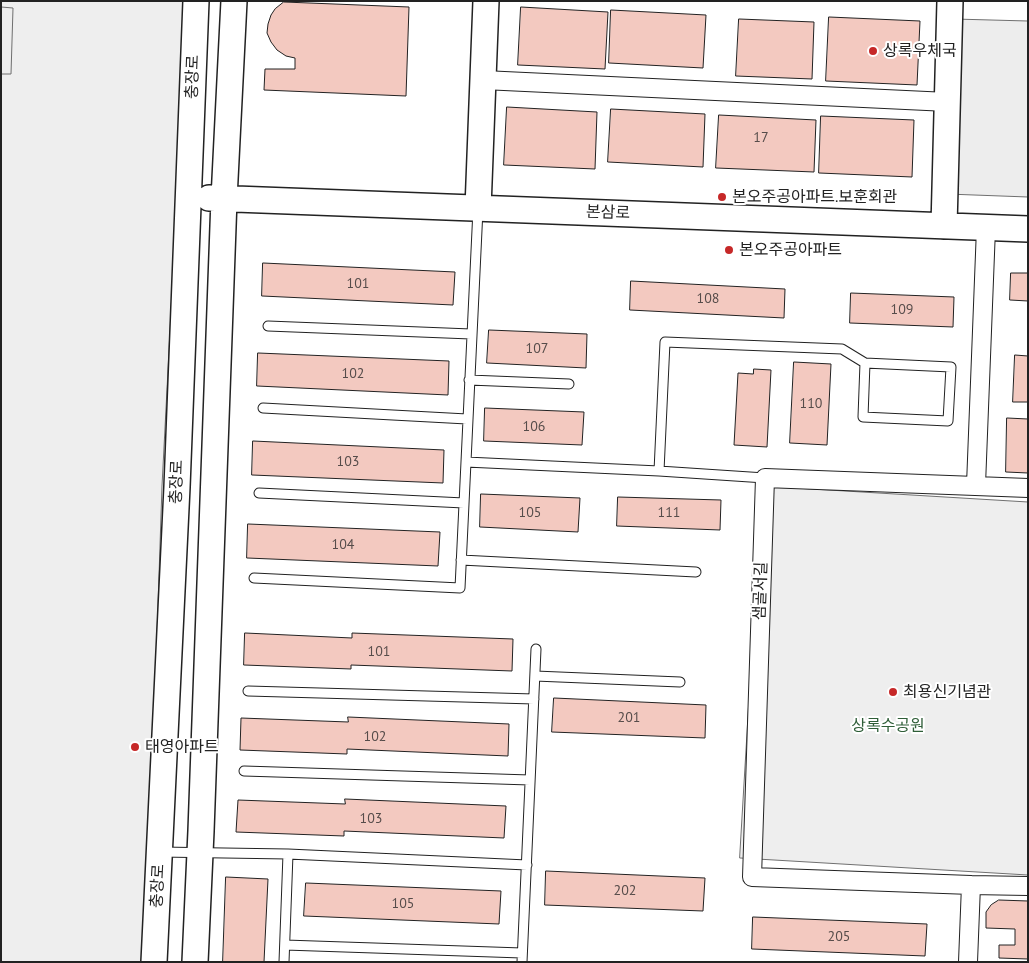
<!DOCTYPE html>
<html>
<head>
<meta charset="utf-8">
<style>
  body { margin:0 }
  #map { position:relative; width:1029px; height:963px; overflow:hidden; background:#fff; font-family:"PT Sans",sans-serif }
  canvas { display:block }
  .frame { position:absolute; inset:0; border:2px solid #222; pointer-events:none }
</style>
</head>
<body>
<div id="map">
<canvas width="1029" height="963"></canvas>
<div class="frame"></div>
</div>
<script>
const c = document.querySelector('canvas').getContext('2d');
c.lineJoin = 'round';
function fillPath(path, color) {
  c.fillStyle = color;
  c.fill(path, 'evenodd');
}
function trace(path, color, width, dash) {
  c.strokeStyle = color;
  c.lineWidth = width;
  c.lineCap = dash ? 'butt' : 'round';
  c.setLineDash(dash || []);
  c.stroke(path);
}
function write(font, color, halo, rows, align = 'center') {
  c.font = font + ' "PT Sans","Noto Sans KR",sans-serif';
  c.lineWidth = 4;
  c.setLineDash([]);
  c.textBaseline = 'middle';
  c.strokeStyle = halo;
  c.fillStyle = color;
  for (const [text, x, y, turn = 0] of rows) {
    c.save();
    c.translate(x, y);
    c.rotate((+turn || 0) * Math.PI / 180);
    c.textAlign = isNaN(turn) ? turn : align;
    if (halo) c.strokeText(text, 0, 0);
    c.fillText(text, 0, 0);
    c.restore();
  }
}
const green = new Path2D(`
  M1,1H187L162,486L146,962H1Z
  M762,486L1028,502V875L740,858Z`);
fillPath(green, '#eee');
trace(green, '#6f6f6f', 1);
const parking = new Path2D(`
  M1,7L13,8L11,74H1Z
  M954,19L1028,21V197L947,194Z`);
fillPath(parking, '#ededed');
trace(parking, '#6f6f6f', 1);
const building = new Path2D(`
  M284,2L409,7L406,96L264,90L265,69H295V58L286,56L277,50L271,42L267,33L268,24L271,15L275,9Z
  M521,7L608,12L605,69L518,65Z
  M611,10L706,15L703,68L609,63Z
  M829,17L920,21L917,85L826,81Z
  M739,19L814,22L812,79L736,76Z
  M507,107L597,112L595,169L504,165Z
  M611,109L705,114L703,167L608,162Z
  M719,115L816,120L814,172L716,168Z
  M821,116L914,120L912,177L819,173Z
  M263,263L455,272L453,305L262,296Z
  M1011,273H1028V301L1010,300Z
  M631,281L785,289L784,318L630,310Z
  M851,293L954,297L953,327L850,323Z
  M489,330L587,334L586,368L487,363Z
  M258,353L449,361L448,395L257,386Z
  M1015,355L1028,356V402H1013Z
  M794,362L831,364L827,445L790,443Z
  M754,369L771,370L767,447L734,445L738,373L753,374Z
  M485,408L584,412L582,445L484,441Z
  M1007,418L1028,419V473L1006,472Z
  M253,441L444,450L443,483L252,475Z
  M481,494L580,498L578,532L480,527Z
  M618,497L721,500L720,530L617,526Z
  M248,524L440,532L438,566L247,558Z
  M245,633L352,638V633L513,639L512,671L351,665V669L244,665Z
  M554,698L706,705L705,738L552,732Z
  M348,717L509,724L508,756L347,749V754L240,750L241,718L348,722Z
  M345,799L506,806L504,838L344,831V836L236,832L238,800L345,804Z
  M546,871L705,878L703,911L545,905Z
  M226,877L268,879L264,962H223Z
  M306,883L501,891L499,924L304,916Z
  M999,900L1028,901V959L999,958V945H1015V929L986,928V912L991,905Z
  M753,917L927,924L925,956L752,949Z`);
fillPath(building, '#f3c9c0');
trace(building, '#222', 1);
const lane = new Path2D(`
  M268,326L471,334
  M469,380L569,384
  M263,408L467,419
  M466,462L659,471L765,478
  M659,471L665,342L842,349L865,363L863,417L948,421L951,367L865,363
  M259,493L464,503
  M461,560L696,572
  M254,578L460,588L478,209
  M535,676L680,682
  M248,691L534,699
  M244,771L530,780
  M160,852L288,854L527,865
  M285,945L522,953
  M284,962L288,854
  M522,962L536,649`);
const street = new Path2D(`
  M483,80L948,102
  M976,485L986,228
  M1028,488L765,478L752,877L971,885L1028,886
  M968,962L971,885`);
const secondary = new Path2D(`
  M209,198L1028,229
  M478,208L486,1
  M944,226L950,1
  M154,962L177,487L196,1
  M195,962L201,831L224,199L234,1`);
trace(lane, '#222', 11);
trace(street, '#222', 20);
trace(secondary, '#222', 28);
trace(lane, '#fff', 9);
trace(street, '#fff', 18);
trace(secondary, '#fff', 25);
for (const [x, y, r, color] of [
  [873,51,5,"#c62828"],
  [722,197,5,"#c62828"],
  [729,250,5,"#c62828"],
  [893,692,5,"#c62828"],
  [135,747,5,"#c62828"]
]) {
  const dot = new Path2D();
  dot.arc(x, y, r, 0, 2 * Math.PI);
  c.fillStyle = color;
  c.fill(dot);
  trace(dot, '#fff', 2);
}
write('14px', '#564c4a', null, [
  ["17",761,138],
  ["101",358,284],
  ["108",708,299],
  ["109",902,310],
  ["107",537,349],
  ["102",353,374],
  ["110",811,404],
  ["106",534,427],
  ["103",348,462],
  ["105",530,513],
  ["111",669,513],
  ["104",343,545],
  ["101",379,652],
  ["201",629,718],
  ["102",375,737],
  ["103",371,819],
  ["202",625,891],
  ["105",403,904],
  ["205",839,937]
]);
write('16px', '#222', '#fff', [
  ["상록우체국",883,51],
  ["본오주공아파트.보훈회관",732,197],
  ["본오주공아파트",739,250],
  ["최용신기념관",903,692],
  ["태영아파트",145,747]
], 'left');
write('16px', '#222', '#fff', [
  ["충장로",193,77,-88],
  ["본삼로",608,213,2],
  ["충장로",177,482,-88],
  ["샘골서길",761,591,-88],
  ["충장로",158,886,-87]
]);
write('16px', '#2f5e38', '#fff', [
  ["상록수공원",888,726]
]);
</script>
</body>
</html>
